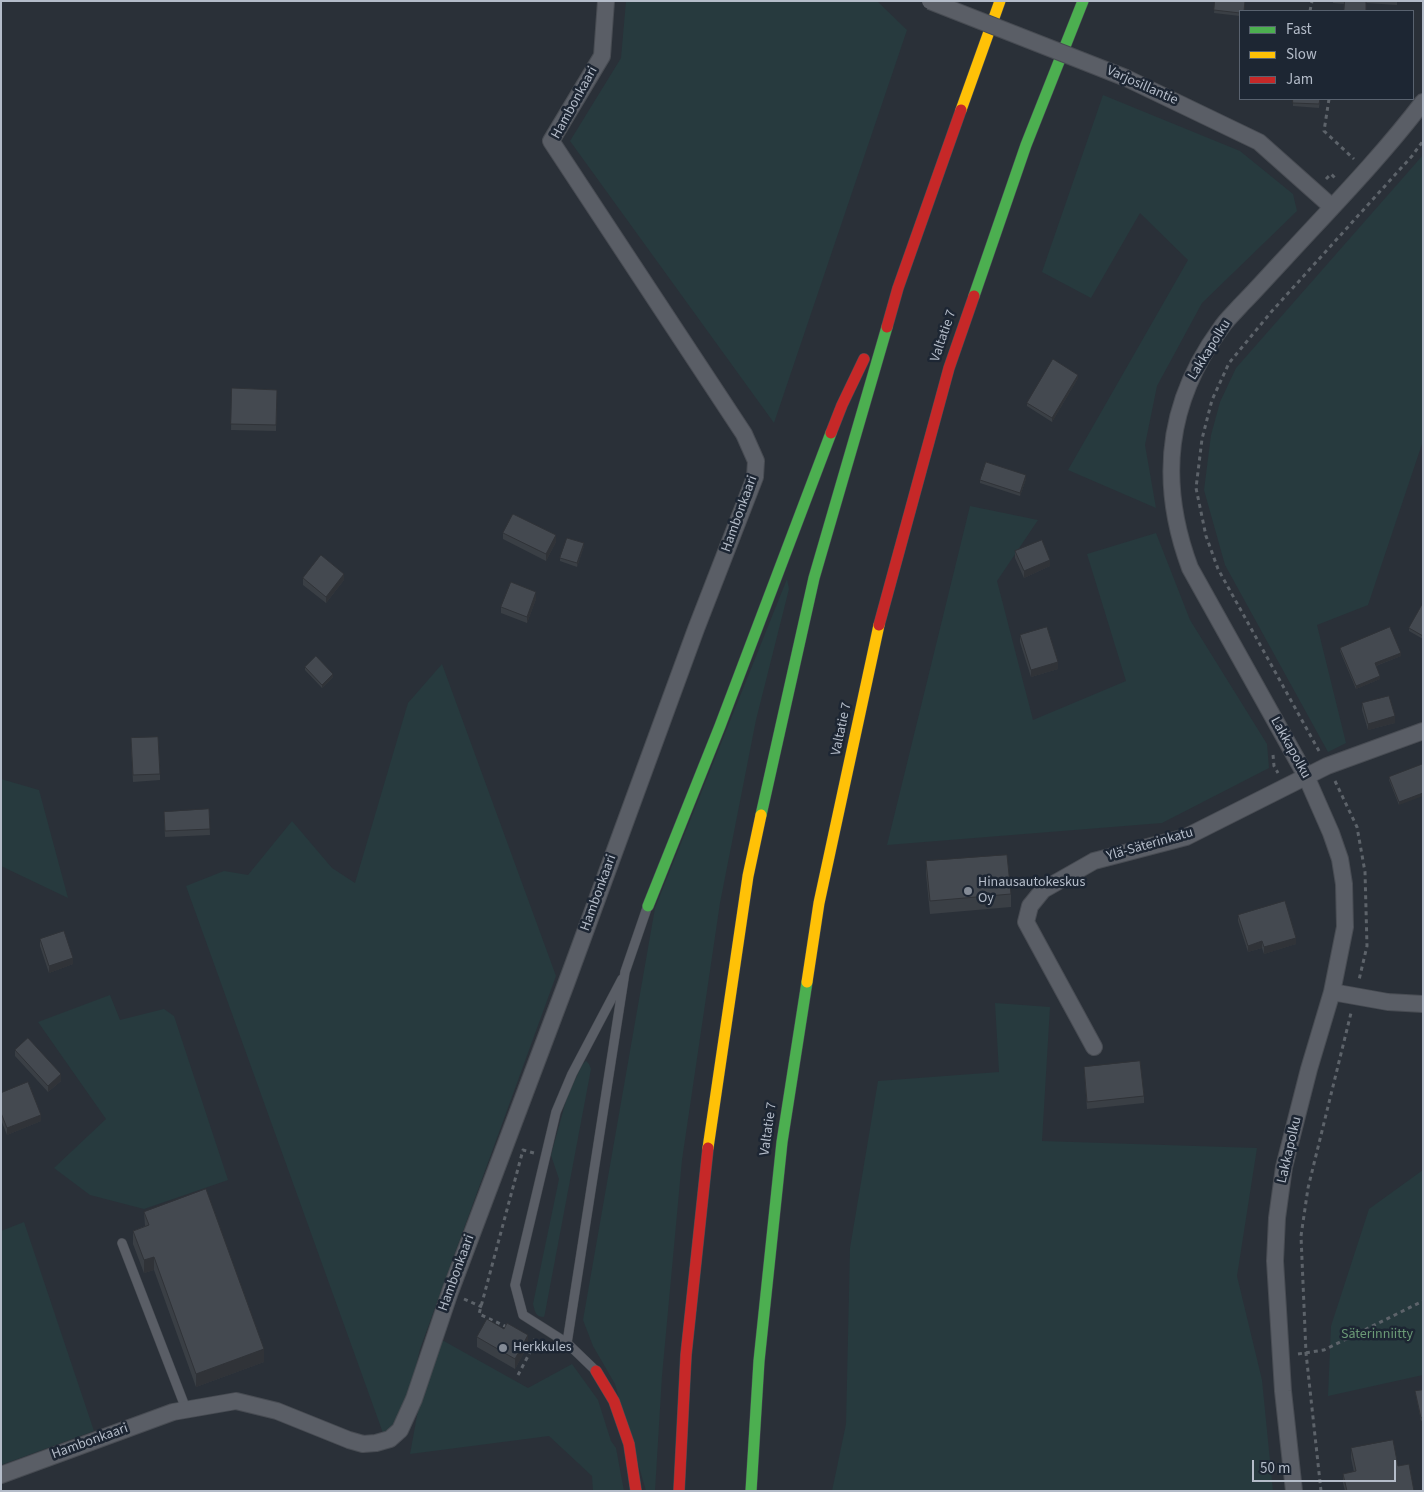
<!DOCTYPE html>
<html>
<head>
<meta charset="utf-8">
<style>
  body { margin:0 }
  #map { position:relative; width:1424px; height:1492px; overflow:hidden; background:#2a3038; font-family:"Source Sans 3",sans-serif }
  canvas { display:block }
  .frame { position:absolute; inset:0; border:2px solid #b4bcc9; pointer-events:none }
  .legend { position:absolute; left:1239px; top:10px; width:175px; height:90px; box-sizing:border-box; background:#1d2633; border:1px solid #59626f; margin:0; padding:6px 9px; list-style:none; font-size:15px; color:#b4bcc9 }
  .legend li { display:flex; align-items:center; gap:10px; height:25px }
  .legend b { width:25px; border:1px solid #59626f }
  .scale { position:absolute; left:1252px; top:1460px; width:144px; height:22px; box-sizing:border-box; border:2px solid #b4bcc9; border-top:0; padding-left:6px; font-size:15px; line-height:18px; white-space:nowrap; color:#b4bcc9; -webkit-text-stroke:4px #1d2633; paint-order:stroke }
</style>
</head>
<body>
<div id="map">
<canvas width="1424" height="1492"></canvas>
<div class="frame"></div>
<ul class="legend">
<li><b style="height:6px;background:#4caf50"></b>Fast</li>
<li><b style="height:6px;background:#ffc107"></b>Slow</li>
<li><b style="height:6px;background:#c62828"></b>Jam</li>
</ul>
<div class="scale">50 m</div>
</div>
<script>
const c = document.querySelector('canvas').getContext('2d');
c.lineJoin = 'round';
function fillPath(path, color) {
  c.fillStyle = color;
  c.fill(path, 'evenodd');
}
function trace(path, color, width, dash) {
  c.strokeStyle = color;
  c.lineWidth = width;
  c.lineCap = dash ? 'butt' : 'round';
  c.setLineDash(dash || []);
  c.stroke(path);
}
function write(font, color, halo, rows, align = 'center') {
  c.font = font + ' "Source Sans 3",sans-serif';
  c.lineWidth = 5;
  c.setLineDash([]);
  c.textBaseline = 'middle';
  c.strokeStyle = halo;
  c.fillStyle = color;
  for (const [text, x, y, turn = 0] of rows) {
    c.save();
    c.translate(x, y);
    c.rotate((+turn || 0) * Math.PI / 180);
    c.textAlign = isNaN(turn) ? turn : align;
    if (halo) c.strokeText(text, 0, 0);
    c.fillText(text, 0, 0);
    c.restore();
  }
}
fillPath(new Path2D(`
  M626,1H877L907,30L774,423L570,141L621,58Z
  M1103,95L1240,151L1293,194L1297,211L1202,303L1157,386L1145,445L1156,508L1068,470L1188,260L1140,213L1091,298L1042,272Z
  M1423,155V441L1368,605L1317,625L1346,743L1328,752L1225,565L1204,490L1211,435L1220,402L1236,368Z
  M970,506L1038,520L997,581L1033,720L1126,681L1087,554L1156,533L1190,620L1267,744L1269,768L1162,823L887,845Z
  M787,579L789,589L756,720L720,903L682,1160L662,1376L655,1491H646L615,1384L593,1346L583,1320L655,908Z
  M442,664L556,976L420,1349C415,1370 407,1411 393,1427C390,1430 386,1431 383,1433L186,886L224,871L248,875L292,821L332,868L355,883L408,703Z
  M1,779L39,790L68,898L1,866Z
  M110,995L120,1020L164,1009L174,1016L228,1180L144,1209L90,1195L54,1168L106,1119L38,1022Z
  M995,1003L1050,1007L1042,1141L1257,1148L1237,1276L1262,1380L1273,1491H832L846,1424L850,1248L878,1081L999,1072Z
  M586,1061L589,1064L591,1069L545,1313L544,1317C535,1317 535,1311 533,1304L559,1179L551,1155L567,1097L582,1065Z
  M1423,1170V1375L1328,1396L1331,1326L1369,1209Z
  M24,1222L94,1431L1,1465V1231Z
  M442,1340L528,1388L572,1364L598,1400L611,1441L616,1448L624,1491H593L592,1476L549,1436L410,1454L418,1410Z`), '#273a3e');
const lane = new Path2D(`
  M122,1243L186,1409
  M567,1343L523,1315L515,1285L556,1112L572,1074L622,979
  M594,1369L567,1343L625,972L647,908`);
const street = new Path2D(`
  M1126,78L1259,142L1332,207
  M1332,992L1388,1002L1423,1004
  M1094,1047L1026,922L1030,906L1043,890L1094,861L1186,837L1327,766L1423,731
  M1,1475L173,1412L236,1401L277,1411L349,1440L363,1444L376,1443L390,1439L400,1430L414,1399L450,1292L566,984L696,629L755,477L756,461L744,434L551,141L602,56L606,1
  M1294,1491L1283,1391L1275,1261L1277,1218L1284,1167L1309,1069L1332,992L1345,927L1344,884L1340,859L1331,833L1306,776L1190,568C1158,482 1166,403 1221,328C1226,320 1234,313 1241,305C1256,290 1270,274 1285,258C1332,207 1381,157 1423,102`);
const fast = new Path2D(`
  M974,296L1026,145L1083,1
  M761,815L814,578L887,327
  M648,906L720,726L831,433
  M751,1491L759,1361L782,1142L807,982`);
const slow = new Path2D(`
  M961,110L1000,1
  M807,982L819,903L879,625
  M708,1148L748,876L761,815`);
const jam = new Path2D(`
  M887,327L898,288L961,110
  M831,433L842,405L864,359
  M879,625L949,368L974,296
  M596,1371L614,1401L629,1444L636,1491
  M679,1491L686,1355L708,1148`);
trace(lane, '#484c53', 10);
trace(street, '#484c53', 18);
trace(fast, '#474c53', 12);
trace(slow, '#474c53', 12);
trace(jam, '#474c53', 12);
trace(new Path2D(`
  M1310,11L1312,1
  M1329,99L1324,131L1354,159
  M1326,179L1331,174L1336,179
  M1319,751L1218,569L1206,536L1196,488L1202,439L1212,400L1229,363L1272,311L1412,156L1423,141
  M1273,755L1274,766L1278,773
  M1335,781L1357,827L1365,872L1367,946L1359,980
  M464,1299L482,1307
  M507,1327L479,1314L523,1150L534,1153
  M1298,1354L1324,1350L1423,1301
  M518,1375L536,1341L533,1340
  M1321,1491L1306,1353L1301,1236L1308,1188L1351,1013`), '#5d636a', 3, [4, 4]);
trace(lane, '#5a5e66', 9);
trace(street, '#5a5e66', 16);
trace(fast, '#4caf50', 11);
trace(slow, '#ffc107', 11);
trace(jam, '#c62828', 11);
const streetBridge = new Path2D(`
  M930,1L1126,78`);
trace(streetBridge, '#484c53', 18, []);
trace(streetBridge, '#5a5e66', 16);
fillPath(new Path2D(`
  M1215,1L1240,11V16L1214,13Z
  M1333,1H1397V5L1366,3L1344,4L1333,3Z
  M1293,99H1320L1319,108L1293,106Z
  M1078,378L1052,422L1027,406V403Z
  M232,388L277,390L276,431L231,430Z
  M1026,479L1020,496L980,483V480Z
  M503,533L556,542L546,561L503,539Z
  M584,546L577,567L560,561V558Z
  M1015,551L1050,566L1024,578L1015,558Z
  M303,578L344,580L326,603L303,585Z
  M536,599L527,623L501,613V607Z
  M1423,603V639L1409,631V628Z
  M1020,635L1058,669L1031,677L1020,642Z
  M1340,648L1401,656L1376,666L1380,679L1356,689L1340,651Z
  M305,667L333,677L322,688L305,670Z
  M1362,703L1395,723L1368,730L1362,710Z
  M131,744L160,774V780L133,782Z
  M1423,764L1399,805L1389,780V777Z
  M209,809L210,835L165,837L164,818Z
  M926,861L1011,894V907L930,914L926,874Z
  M1238,915L1296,944L1264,954L1262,948L1248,952L1238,921Z
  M40,939L73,964L49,973L40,946Z
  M15,1050L61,1081L48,1092L15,1056Z
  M1084,1067L1144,1096V1103L1087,1109Z
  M1,1093L41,1121L7,1135L1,1120Z
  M144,1212L264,1362L196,1387L154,1270L144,1273L133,1244V1231L145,1226Z
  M477,1337L528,1345L515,1369L477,1347Z
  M1423,1390V1420L1421,1421L1415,1391Z
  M1351,1448L1398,1466L1414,1491H1345L1343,1483V1474L1354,1472L1351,1458Z`), '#3a3f45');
fillPath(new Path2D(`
  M1078,375V378L1052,422V418Z
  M1026,475V479L1020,496V493Z
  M556,535V542L546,561V554Z
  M584,543V546L577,567V563Z
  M1050,560V566L1024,578V571Z
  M344,574V580L326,603V597Z
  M536,592V599L527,623V617Z
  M1401,653V656L1375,666V663Z
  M1058,662V669L1031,677V670Z
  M333,674V677L322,688V685Z
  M1380,676V679L1356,689V686Z
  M1395,716V723L1368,730V724Z
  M1423,793V796L1399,805V802Z
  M1296,938V944L1264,954V947Z
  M1262,941V948L1248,952V946Z
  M73,958V964L49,973V966Z
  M61,1074V1081L48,1092V1086Z
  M41,1115V1121L7,1135V1128Z
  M154,1257V1270L144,1273V1260Z
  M528,1335V1345L515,1369V1359Z
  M264,1349V1362L196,1387V1374Z`), '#303338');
const building = new Path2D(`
  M1215,1H1245L1244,11H1240V13L1214,10Z
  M1345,1H1366V11H1344Z
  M1293,99H1320L1319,104L1293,103Z
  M1053,359L1078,375L1052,418L1027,403Z
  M232,388L277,390L276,425L231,424Z
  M986,462L1026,475L1020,493L980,480Z
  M513,514L556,535L546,554L503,533Z
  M567,538L584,543L577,563L560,558Z
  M1042,540L1050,560L1024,571L1015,551Z
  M321,555L344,574L326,597L303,578Z
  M511,582L536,592L527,617L501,607Z
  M1423,603V636L1409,628Z
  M1047,627L1058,662L1031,670L1020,635Z
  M1390,627L1401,653L1375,663L1380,676L1356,686L1340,648Z
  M316,656L333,674L322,685L305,667Z
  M1389,696L1395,716L1368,724L1362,703Z
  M158,737L160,774L133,775L131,738Z
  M1423,764V793L1399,802L1389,777Z
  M209,809L210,829L165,831L164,812Z
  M1007,855L1011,894L930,901L926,861Z
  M1285,901L1296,938L1264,947L1262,941L1248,946L1238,915Z
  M64,931L73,958L49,966L40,939Z
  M28,1038L61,1074L48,1086L15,1050Z
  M1140,1061L1144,1096L1087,1102L1084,1067Z
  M28,1082L41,1115L7,1128L1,1113V1093Z
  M206,1189L264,1349L196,1374L154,1257L144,1260L133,1231L149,1225L144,1212Z
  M487,1319L504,1329L507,1323L528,1335L515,1359L477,1337Z
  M1423,1390V1417L1421,1418L1415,1391Z
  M1393,1440L1398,1466L1409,1464L1414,1491H1347L1343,1474L1356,1471L1351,1448Z`);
fillPath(building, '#444950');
trace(building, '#303338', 1);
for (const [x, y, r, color] of [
  [968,891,5,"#848b96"],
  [503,1348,5,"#848b96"]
]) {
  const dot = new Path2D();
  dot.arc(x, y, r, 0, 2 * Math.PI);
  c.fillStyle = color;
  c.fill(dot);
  trace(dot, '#1d2633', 2);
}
write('14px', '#b4bcc9', '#1d2633', [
  ["Varjosillantie",1142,86,24],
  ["Hambonkaari",575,103,-61],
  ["Valtatie 7",944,336,-71],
  ["Lakkapolku",1210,350,-58],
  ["Hambonkaari",740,514,-70],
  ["Valtatie 7",842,729,-78],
  ["Lakkapolku",1290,748,61],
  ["Ylä-Säterinkatu",1150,845,-16],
  ["Hambonkaari",599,893,-70],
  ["Valtatie 7",769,1129,-82],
  ["Lakkapolku",1290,1150,-77],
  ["Hambonkaari",457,1273,-70],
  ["Hambonkaari",90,1442,-20]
]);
write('14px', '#b4bcc9', '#1d2633', [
  ["Hinausautokeskus",978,883],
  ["Oy",978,899],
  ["Herkkules",513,1348]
], 'left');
write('14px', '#6b9a76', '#1d2633', [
  ["Säterinniitty",1377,1335]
]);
</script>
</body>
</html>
